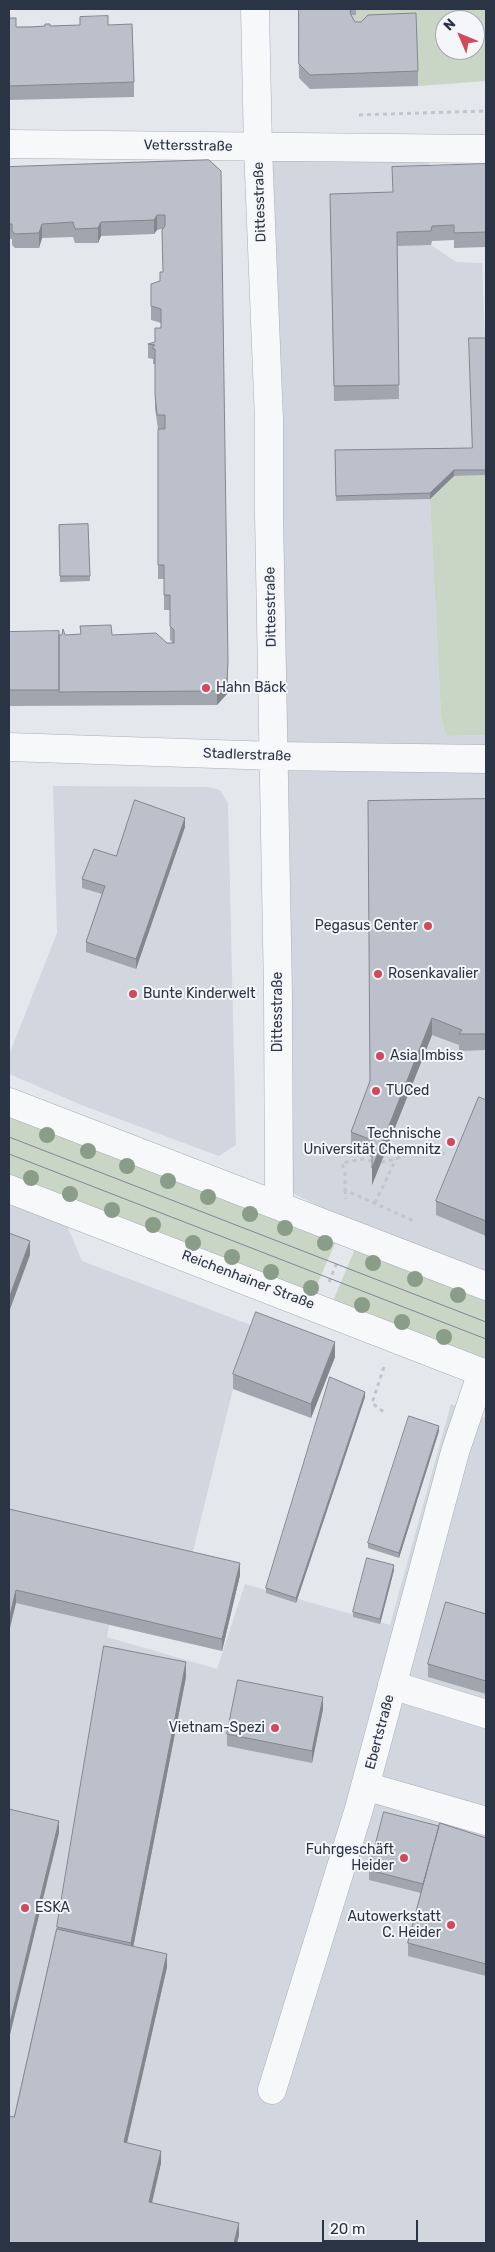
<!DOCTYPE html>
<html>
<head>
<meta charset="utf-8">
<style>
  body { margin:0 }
  #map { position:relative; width:495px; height:2252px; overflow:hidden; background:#e4e7ec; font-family:Rubik,sans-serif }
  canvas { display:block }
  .frame { position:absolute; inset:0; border:10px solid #2b3445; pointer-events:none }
  .north { position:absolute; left:435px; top:10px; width:50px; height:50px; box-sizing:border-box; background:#f4f6f9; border:1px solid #a4a8b1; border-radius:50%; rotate:315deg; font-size:14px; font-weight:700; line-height:20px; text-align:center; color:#2b3445 }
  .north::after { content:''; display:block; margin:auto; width:18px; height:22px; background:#d1495b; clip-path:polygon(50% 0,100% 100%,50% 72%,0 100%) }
  .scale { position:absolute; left:322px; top:2220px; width:96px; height:22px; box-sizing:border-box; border:2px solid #2b3445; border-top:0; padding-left:6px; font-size:15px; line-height:18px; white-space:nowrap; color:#2b3445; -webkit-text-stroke:4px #f4f6f9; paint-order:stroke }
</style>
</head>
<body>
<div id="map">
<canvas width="495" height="2252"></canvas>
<div class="frame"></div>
<div class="north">N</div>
<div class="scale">20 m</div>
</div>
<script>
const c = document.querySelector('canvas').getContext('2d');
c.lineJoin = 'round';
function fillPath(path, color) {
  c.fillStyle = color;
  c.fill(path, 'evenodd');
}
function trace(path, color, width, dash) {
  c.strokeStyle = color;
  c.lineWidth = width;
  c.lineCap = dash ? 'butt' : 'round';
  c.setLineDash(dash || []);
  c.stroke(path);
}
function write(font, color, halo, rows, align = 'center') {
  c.font = font + ' Rubik,sans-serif';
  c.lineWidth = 4;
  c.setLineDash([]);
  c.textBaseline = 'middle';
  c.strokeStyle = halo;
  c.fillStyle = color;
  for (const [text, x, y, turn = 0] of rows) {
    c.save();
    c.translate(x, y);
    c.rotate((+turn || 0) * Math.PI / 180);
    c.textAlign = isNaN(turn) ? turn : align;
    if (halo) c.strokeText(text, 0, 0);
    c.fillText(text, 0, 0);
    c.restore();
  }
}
fillPath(new Path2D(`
  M258,148L429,150L431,245L456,262L482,263L485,342L486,343V475L454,476L430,499L441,717L446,736L486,735V1277L373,1234L279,1186Z
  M53,786L208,787L220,790L228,803L236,1145L219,1156L84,1106L9,1074V1055L57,933Z
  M9,1199L65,1221L82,1261L256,1327L233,1389L190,1563L240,1575L222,1651L109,1625L107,1637L217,1669L245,1584L390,1625L451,1404L486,1418V2243H9Z`), '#d2d6de');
fillPath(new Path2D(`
  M356,9H486V81L418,86L415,28L361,37L351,15ZM445,20H475V50H445Z
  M486,475V735L446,736L441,717L430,499L454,476Z
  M9,1114L336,1241L313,1294L9,1178Z
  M355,1249L486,1299V1360L333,1301Z`), '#c9d6c5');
const minor = new Path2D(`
  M255,9L258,148L269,420V515L278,992L279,1205
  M9,144L486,149
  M9,747L274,756L486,759
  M9,1102L486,1286
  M9,1189L486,1374
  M392,1685L486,1714
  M365,1786L486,1821
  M272,2090L359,1809L455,1452L482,1372`);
trace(minor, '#a9aeb7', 29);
trace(new Path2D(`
  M359,115L486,111
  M372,1161L363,1159L342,1163L345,1173V1190L414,1221
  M381,1162L396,1159L420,1148L445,1154
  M345,1190L346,1199
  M375,1203L396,1159
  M329,1282L338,1260
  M384,1367L372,1403L385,1413`), '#c2c5cb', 3, [4, 4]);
trace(minor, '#f7f8fa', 28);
trace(new Path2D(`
  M9,1137L486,1322
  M9,1154L486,1339`), '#7d8696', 1);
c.fillStyle = '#899d89';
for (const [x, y] of [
  [47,1135],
  [88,1151],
  [127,1166],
  [31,1178],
  [168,1181],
  [70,1194],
  [208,1197],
  [112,1210],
  [250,1214],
  [153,1225],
  [285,1228],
  [193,1243],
  [325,1243],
  [232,1257],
  [373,1263],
  [271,1272],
  [415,1279],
  [311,1288],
  [458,1295],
  [362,1305],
  [402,1322],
  [444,1337]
]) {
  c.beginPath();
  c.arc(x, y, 8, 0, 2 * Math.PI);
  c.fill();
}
fillPath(new Path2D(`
  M298,9H356V15H351L355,22L418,71V86L310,89L299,78Z
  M9,18L16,27L108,25L134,82V97L9,100Z
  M209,160L228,676L227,694L217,705L9,706V632L59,635H112L167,643H173L170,640V610H164V579H158V429L155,408V364H153V359L148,358V344L155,342L161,328V323L151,320V284L160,281L163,272L162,229L157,230L154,234L101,236L98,243H75L73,237L42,238L39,248H15L12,245V239H9V167Z
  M486,164V247L454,248V240L432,241L431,245L397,246L399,399L334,401L330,208L393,192Z
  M486,338V475L454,476L430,499L336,501L335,450L472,448Z
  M88,524L90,581L60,582L59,525Z
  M486,799V1050L459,1051V1045L432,1035L372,1185V1157L351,1148V1132Z
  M185,827L136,969L86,952V942L102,894L82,888V879Z
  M486,1100V1236L436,1215V1201Z
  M335,1357L311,1418L233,1389V1374Z
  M365,1397L296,1603L266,1593V1588Z
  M439,1431L399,1558L368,1548V1543Z
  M9,1509L240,1575L222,1651L16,1603Z
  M394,1570L380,1624L353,1617V1612Z
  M486,1614V1694L428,1677V1664Z
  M186,1677L133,1947L167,1967L127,2143L161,2163L152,2203L239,2235L237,2243H9L14,2117L57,1927Z
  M323,1709L312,1763L227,1746V1734Z
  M486,1838V1976L408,1956V1943L421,1893L369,1880V1870Z`), '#a1a5ae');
fillPath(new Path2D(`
  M157,215V230L154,234V220Z
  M101,222V236L98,243V228Z
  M42,224V238L39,248V233Z
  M454,470V476L430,499V493Z
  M228,662L227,694L217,705V691Z
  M185,818V827L136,969V959Z
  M432,1018V1035L372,1185V1168Z
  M30,1241V1255L9,1312V1298Z
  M335,1342V1357L311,1418V1404Z
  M365,1392V1397L296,1603V1598Z
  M439,1426V1431L399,1558V1553Z
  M240,1563V1575L222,1651V1639Z
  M394,1565V1570L380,1624V1619Z
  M16,1590V1603L9,1632V1619Z
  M186,1662V1677L131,1958V1943Z
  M323,1697V1709L312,1763V1751Z
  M59,1821V1833L9,2039V2027Z
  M167,1954V1967L124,2155V2142Z
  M161,2151V2163L149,2215V2202Z
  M239,2223V2235L237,2243H234Z`), '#83868d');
const building = new Path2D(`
  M299,9H351L350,13L355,22H361L368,15L416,13L418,71L310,75L299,64Z
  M108,16V25L132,24L134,82L9,86V18H16V27H30L45,26V24H50V26L80,25V17Z
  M209,160L221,171L228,662L227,680L217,691L59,692V635H62L63,629L65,635L81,634L80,626L111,625L112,635L156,633L167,643H174V630L170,626V595H164V565H158V429H165V415H157L155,394V349H153V346L155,345L148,344L155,342V328H161V309L151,306V284L160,281V272H163L162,230L165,226V215H157L154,220L101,222L98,228L75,229L73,222L42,224L39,233L15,234L12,231V224H9V167Z
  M486,164V232L454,233V225L432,226L431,231L397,232L399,385L334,386L330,194L393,192L392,167Z
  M469,338H486V470H454L430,493L336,496L335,450L472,448Z
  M88,524L90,576H60L59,525Z
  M59,631V690H9V632Z
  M486,799V1034H459L462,1030L432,1018L372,1168V1140L351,1132L370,1081L368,801Z
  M135,800L185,818L136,959L86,942L105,886L82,879L94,849L116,856Z
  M479,1097L486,1100V1221L436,1201Z
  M9,1233L30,1241L9,1298Z
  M256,1312L335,1342L311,1404L233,1374Z
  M330,1377L365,1392L296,1598L266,1588Z
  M409,1416L439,1426L399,1553L368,1543Z
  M9,1509L240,1563L222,1639L16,1590L9,1619Z
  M367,1558L394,1565L380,1619L353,1612Z
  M446,1602L486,1614V1681L428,1664Z
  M104,1646L186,1662L131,1943L57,1927Z
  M238,1680L323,1697L312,1751L227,1734Z
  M9,1809L59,1821L9,2027Z
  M384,1812L439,1826L423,1884L369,1870Z
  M440,1823L486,1838V1964L408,1943Z
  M57,1929L167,1954L124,2142L161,2151L149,2202L239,2223L234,2243H9V2116L14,2117Z`);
fillPath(building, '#bbc0ca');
trace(building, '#83868d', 1);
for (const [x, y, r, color] of [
  [206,688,5,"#d1495b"],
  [428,926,5,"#d1495b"],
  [378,974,5,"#d1495b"],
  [133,994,5,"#d1495b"],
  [380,1056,5,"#d1495b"],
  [376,1091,5,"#d1495b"],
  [451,1142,5,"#d1495b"],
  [275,1728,5,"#d1495b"],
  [404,1858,5,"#d1495b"],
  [25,1908,5,"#d1495b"],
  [451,1925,5,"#d1495b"]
]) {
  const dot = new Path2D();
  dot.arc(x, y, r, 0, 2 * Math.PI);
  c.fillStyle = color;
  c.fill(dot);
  trace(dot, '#f4f6f9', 2);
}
write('14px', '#2b3445', '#f4f6f9', [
  ["Vettersstraße",188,146,1],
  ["Dittesstraße",260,202,-92],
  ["Dittesstraße",271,607,-91],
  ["Stadlerstraße",247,755,2],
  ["Dittesstraße",278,1012,-90],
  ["Reichenhainer Straße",248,1280,21],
  ["Ebertstraße",380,1732,-75]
]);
write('14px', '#2b3445', '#f4f6f9', [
  ["Hahn Bäck",216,688],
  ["Pegasus Center",418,926,"right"],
  ["Rosenkavalier",388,974],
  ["Bunte Kinderwelt",143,994],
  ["Asia Imbiss",390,1056],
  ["TUCed",386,1091],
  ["Technische",441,1134,"right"],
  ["Universität Chemnitz",441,1150,"right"],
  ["Vietnam-Spezi",265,1728,"right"],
  ["Fuhrgeschäft",394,1850,"right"],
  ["Heider",394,1866,"right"],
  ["ESKA",35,1908],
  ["Autowerkstatt",441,1917,"right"],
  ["C. Heider",441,1933,"right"]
], 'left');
</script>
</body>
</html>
